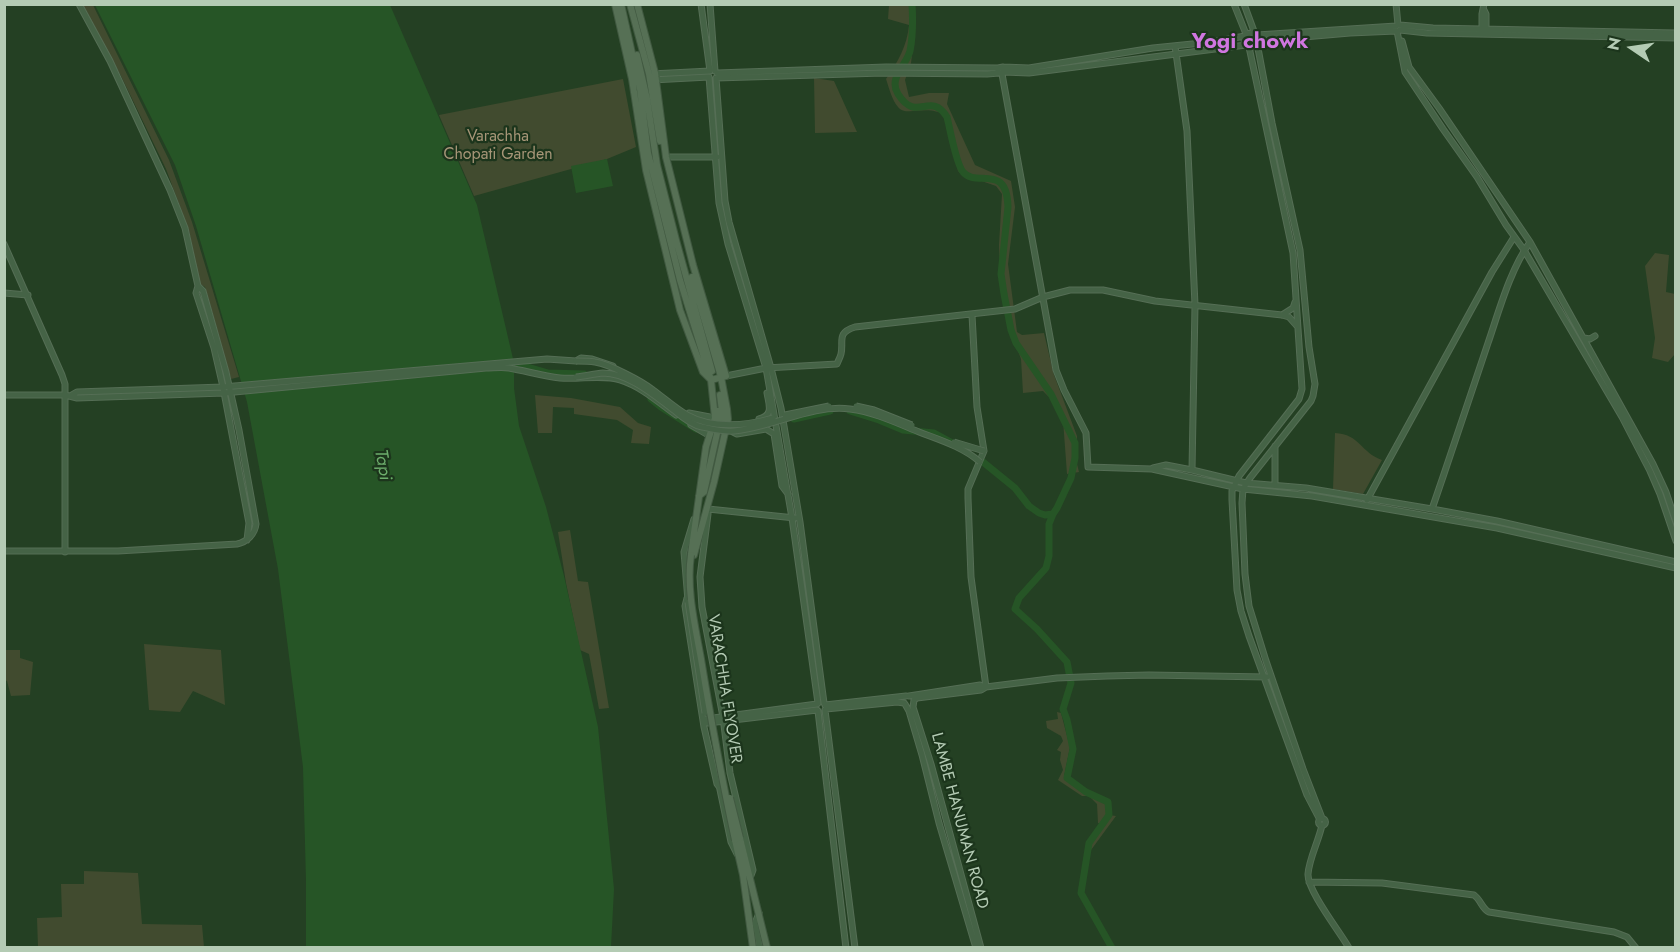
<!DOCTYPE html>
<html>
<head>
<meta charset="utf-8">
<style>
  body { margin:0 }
  #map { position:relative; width:1680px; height:952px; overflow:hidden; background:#244023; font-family:Jost,sans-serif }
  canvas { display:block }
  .frame { position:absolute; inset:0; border:6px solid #b4cbb4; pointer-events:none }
  .north { position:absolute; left:1602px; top:18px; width:60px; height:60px; -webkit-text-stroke:4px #1c351c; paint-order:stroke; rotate:283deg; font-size:16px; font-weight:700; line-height:24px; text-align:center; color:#b4cbb4 }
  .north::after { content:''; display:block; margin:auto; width:21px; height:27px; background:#b4cbb4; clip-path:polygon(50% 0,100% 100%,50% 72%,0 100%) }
</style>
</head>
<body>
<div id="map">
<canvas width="1680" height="952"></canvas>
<div class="frame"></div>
<div class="north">N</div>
</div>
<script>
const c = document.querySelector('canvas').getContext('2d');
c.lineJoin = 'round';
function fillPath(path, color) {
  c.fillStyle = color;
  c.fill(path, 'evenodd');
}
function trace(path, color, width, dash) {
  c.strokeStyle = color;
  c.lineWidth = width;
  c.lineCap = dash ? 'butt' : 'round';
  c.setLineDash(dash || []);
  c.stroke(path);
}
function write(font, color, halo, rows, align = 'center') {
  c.font = font + ' Jost,sans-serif';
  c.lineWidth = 4.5;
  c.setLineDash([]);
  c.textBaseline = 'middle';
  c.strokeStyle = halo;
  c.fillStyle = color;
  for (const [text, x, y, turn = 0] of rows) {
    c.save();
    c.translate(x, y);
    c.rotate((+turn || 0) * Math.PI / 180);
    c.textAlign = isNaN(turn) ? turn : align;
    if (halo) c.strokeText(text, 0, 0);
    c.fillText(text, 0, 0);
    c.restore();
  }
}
fillPath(new Path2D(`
  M83,5H93L169,160L192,222L239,377L231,379L205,287L200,284L189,231L166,169L121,76Z
  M889,5H915V32L911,63L905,80L909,97L929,93H949L947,104L975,165L1011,181L1015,207L1008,264L1017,332L1022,335L1044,333L1054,375L1077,436V464L1079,472L1067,474L1063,420L1050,398L1043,391L1023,393L1021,359L1010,329L1000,275L999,245L1002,194L996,186L961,174L958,171L945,116C928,103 907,118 898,107C892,100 889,88 886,79C898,62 907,46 909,25L888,19Z
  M814,78L834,81L857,132L815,133Z
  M623,79L636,147L607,159L474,196L439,115Z
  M1655,253L1669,255L1666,292L1675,294V354L1668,362L1652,358L1655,338L1645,266Z
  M535,395L571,398L620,407L638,423L651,427L649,444L631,443L633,430L617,420L574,414V408L553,407L552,433H538Z
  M1335,433C1360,434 1361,453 1382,460L1363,494L1333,489Z
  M570,530L578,581L588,582L609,708L599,709L589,654L580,650L566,583L558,532Z
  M144,644L221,650L225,705L193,691L180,712L149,710Z
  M5,650H20V658L33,662L30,695L11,696L7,681L5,680Z
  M1057,712L1061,713L1070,747L1064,777C1077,789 1093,793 1106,805V815L1101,824L1098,823L1097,804L1089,796H1082L1058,780L1063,770L1060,760L1061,752L1057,750L1063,741L1061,736L1047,728L1046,721L1058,719Z
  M1109,815L1116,816L1091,850L1089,847Z
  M84,871L138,873L142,924L202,925L204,947H38L37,918L62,917L61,884H84Z`), '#414b2f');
fillPath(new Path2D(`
  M95,5H390L477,205L514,363V388L519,426L546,507L564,576L598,727L614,889L611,947H306V881L303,767L278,569L247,402L196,226L175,165Z
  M607,159L613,186L576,193L571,166Z`), '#265526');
trace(new Path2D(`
  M912,4C913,20 913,36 910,51C906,66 888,78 898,94C917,124 930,90 947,117C950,129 956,164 963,172C976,188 1007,162 1008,207L1001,274L1004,294L1011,330L1016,343L1051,394L1075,443V458L1071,478L1057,508L1053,514L1045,515L1039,513L1029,506L1015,488L983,462
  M514,363L548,373L584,374
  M651,399L661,407L696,429
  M850,411L879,420L903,430L934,433L958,446
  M794,419L830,411
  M1053,514L1049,524V556L1046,568L1019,598L1015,609L1037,629L1067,662L1071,683L1063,709L1067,720L1073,749L1067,778L1086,792L1108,802L1109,815L1089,843L1081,893L1112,948`), '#265526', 7);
const secondary = new Path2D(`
  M79,4L110,61L170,190L185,228L198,286L196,293L214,348L223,387L249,523L247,540
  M710,4L715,71
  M1234,4L1246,34
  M1244,4L1255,34
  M1396,4L1398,25
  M1484,10L1486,14V32
  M1400,25L1433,28L1676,33
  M1400,30L1427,33L1676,38
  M1397,31L1405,72L1443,129L1477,177L1506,225L1524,250L1622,417L1650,471L1660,494L1676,541
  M1482,32V14L1484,4
  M1244 40a7 7 0 1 1 14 0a7 7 0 1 1-14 0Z
  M1257,35L1396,26
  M1258,41L1350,33L1396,31
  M1402,41L1409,67L1439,108L1530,242L1653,464L1666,492L1676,522
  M1257,43L1272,123L1300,250L1309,347L1315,384L1313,396L1311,401L1250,478L1243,489L1242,503L1245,574L1249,606L1266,661L1303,769L1322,818
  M1175,46L1187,131L1195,305L1192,470
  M1249,47L1293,253L1302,389L1299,399L1239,476L1232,491V500L1237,590L1241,611L1249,636L1307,795L1319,818
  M1003,67L1029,68L1153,48L1212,42L1245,36
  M1004,72L1003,67L998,68V71L1000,73L1004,72L1029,73L1246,45
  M717,73L886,67L998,68
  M651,74L710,71L701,4
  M1002,74L1056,370L1064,390L1086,433L1088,467L1152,469L1243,489L1312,496L1497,528L1676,568
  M652,80L709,77L719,203L728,244L766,368L792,518L818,703
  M666,157H717
  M4,244L62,375L65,384V552
  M4,293L28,295
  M972,315L977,407L984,451L968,489V498L971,577L986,687
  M1282,315L1293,308L1295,302
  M1584,338L1590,339L1595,336
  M726,376L766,368L837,364C838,361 840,358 841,354C844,341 836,333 855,327L1015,309L1043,297L1070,290H1103L1155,301L1282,315L1289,317L1297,326
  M4,395H65L77,398L224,393L486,368C493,368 502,367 509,368C526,371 543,376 560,378C579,380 602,374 620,380C642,387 658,402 676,415
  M70,396L77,392L223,387L547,359L576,361L581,358L592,359L613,366
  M689,413L715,418
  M759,419C774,415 769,405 767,393
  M691,425L710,436
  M733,432L737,434L766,429L774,434L782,486L788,494
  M1153,468L1166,465L1192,470L1246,483L1306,488L1432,509L1497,521L1676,562
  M1275,485V446
  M1367,500L1492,272L1514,237
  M708,509L795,518
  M1432,509C1451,454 1469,399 1488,343C1499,311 1510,270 1530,242
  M708,514L700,577L702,607L723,717L730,773L753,870L750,878
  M4,551H118L237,544C247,542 255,534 256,524L239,430L226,372L203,291L198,286
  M687,598L685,606L704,727L717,784L720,788
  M688,601L684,552L694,519
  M909,696L980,685L986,687
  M824,703L800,522L781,408L771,368L729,222L725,201L716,78L883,73L987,74L999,73
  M905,704L909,711L922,755L939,823L976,948
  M825,705L906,696
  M826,709L897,702L904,703
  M825,710L855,948
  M818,711L846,948
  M706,719L817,704
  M708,723L817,710
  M719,785L731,842L737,854
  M1318.5 822a3.5 3.5 0 1 1 7 0a3.5 3.5 0 1 1-7 0Z
  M1322,825C1319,840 1309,859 1308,874C1307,890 1340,932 1349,948
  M1309,882L1382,883L1474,895C1481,900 1482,909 1489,912L1614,932L1627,937L1636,948
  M759,913L755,923L760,948
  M981,948L931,764L913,707L914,700L917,698L981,690L986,687L1057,678L1107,676L1149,675L1267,677`);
const primary = new Path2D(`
  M615,4L632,79L646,170L680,310L703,372L711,380L726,376L693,265L666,157L655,73L637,4
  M621,4L640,89L648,153L680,280L711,380L715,418L706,447L691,554
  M630,4L649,74L660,141
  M637,55L647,99L657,165L676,240L712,371
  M692,277L721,377L727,409L728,419L714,482L694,555
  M720,395L723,420
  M699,496L704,492L720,420L718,411
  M740,838L767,948
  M735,840L743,875L753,948`);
trace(secondary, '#556e55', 7);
trace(primary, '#415941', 8);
trace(secondary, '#456346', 5);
trace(primary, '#567055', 6);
const secondaryBridge = new Path2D(`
  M576,361C582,361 589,361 595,362C609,364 642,381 653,390C664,398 675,408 687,415C712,429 746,426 773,418
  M576,377C585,376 594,374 603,373C629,373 656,397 675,411C683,418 692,425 702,427C712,429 724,432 734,431C772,428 811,404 850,409C874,412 897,423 919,432C940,440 963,447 980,462
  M856,406L874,410L912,425
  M785,415L829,406
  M954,442L984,451
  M688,602L705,713`);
const primaryBridge = new Path2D(`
  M691,555C686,589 695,625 701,659C711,720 722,780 735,840
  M730,798L740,838`);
trace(secondaryBridge, '#556e55', 7, []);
trace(primaryBridge, '#415941', 8, []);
trace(secondaryBridge, '#456346', 5);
trace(primaryBridge, '#567055', 6);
write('16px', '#a79678', '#1c351c', [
  ["Varachha",498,137],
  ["Chopati Garden",498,155]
]);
write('16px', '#b4cbb4', '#1c351c', [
  ["VARACHHA FLYOVER",724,689,81],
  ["LAMBE HANUMAN ROAD",959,821,75]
]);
write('italic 18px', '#6cac6b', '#1c351c', [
  ["Tapi",382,465,80]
]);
write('bold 22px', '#d076e0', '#1c351c', [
  ["Yogi chowk",1250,43]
]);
</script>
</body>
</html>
